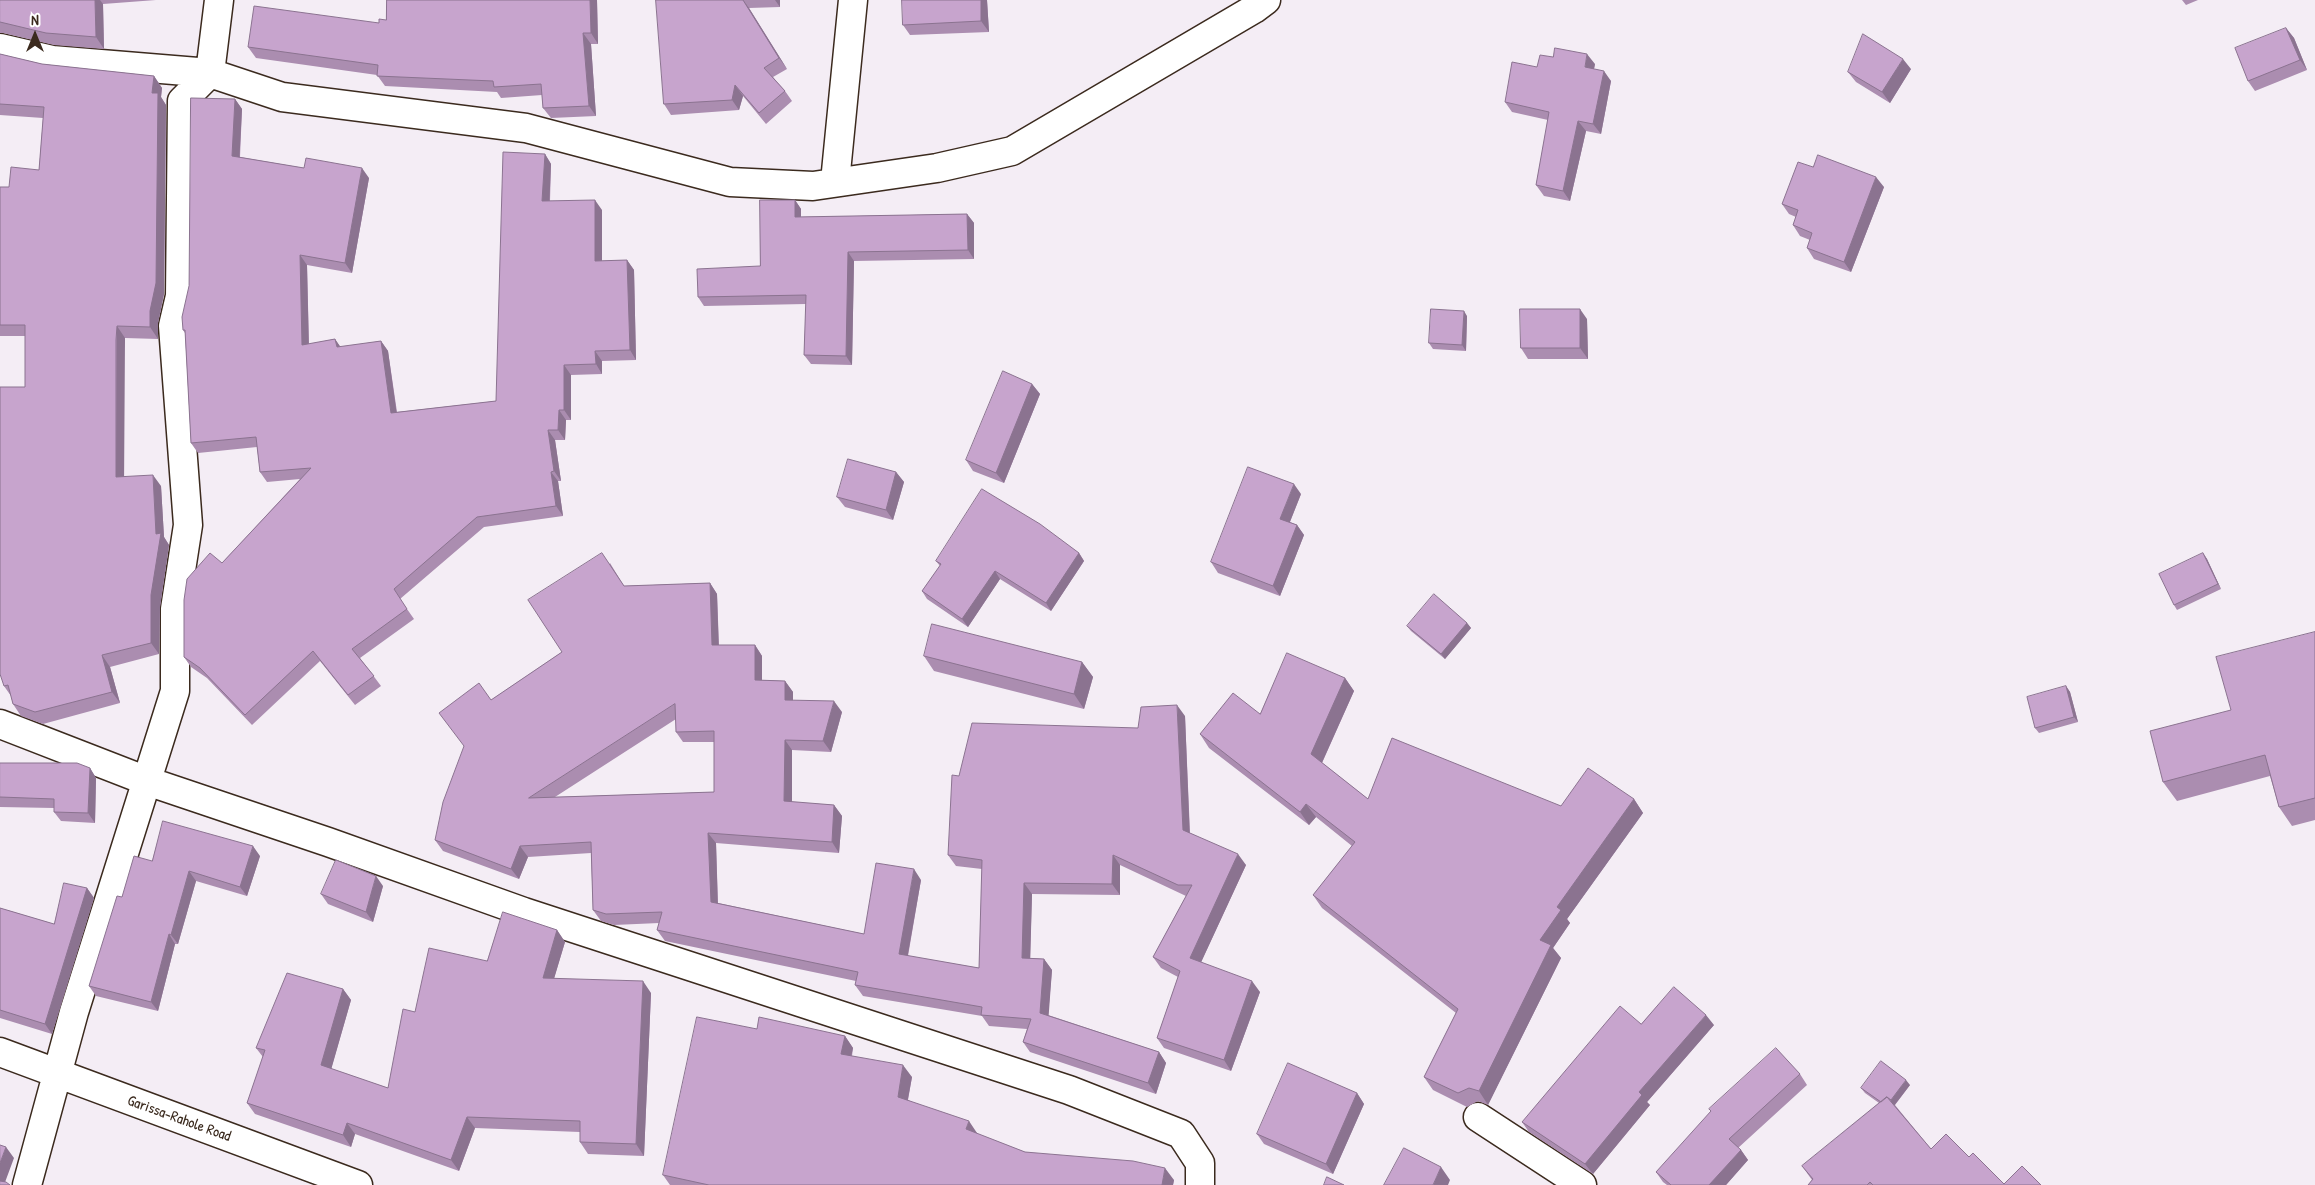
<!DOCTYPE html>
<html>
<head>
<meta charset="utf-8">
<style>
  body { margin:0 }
  #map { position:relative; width:2315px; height:1185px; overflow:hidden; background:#f4edf5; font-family:"Patrick Hand",sans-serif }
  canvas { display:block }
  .north { position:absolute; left:10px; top:10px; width:50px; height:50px; -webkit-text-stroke:4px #fff; paint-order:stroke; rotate:0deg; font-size:14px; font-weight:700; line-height:20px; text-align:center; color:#3b2a1e }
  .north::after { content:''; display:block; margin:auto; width:18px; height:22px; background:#3b2a1e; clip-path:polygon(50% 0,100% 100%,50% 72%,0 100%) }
</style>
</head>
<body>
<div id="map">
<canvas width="2315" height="1185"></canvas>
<div class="north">N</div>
</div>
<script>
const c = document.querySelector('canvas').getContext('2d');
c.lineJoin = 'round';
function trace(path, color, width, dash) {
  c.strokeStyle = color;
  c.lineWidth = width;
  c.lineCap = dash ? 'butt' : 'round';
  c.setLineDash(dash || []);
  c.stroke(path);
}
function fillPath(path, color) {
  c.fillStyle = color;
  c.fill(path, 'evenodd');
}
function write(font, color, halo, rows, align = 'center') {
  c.font = font + ' "Patrick Hand",sans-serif';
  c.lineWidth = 4;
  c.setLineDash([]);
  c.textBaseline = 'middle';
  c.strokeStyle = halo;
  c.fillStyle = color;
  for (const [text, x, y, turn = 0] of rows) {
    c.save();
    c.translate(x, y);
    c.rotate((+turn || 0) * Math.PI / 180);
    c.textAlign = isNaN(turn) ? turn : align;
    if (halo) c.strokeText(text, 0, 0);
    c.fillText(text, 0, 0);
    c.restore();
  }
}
const minor = new Path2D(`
  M0,48L52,60L210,73L282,97L526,128L730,182L813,186L937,168L1012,151L1254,9L1266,0
  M835,182L853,0
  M0,724L147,781L328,842L524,912L1069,1090L1181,1134L1200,1163V1185
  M0,1052L358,1185
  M1478,1117L1582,1185
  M27,1185L74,1012L175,691V609L188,525L173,326L180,296L182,101L210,73L219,0`);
trace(minor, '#3b2a1e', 31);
trace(minor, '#fff', 28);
fillPath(new Path2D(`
  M0,0H156L103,4L104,49L54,45L3,33H0Z
  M387,0H597L598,44H591L596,116L551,118L543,108L542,95L501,98L497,92L385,86L377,75L256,58L248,47L379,23L386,20Z
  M656,0H780V7L749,8L787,69L773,77L785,91L792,101L766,124L743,96L739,110L671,115L664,104Z
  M987,0L989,32L910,35L903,25Z
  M2182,0H2198L2186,5Z
  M2286,28L2294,38L2307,70L2255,91L2248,81Z
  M0,54L42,64L154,76L162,88L161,97L166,105L164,294L158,323V339L125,338L124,351V477L161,486L164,537L169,545L160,607L159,654L110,667L120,703L43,724L21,716L13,704L11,696L4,686L25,387V336H0V187H9L39,170L43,118L0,115Z
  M1595,64L1594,69L1611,81L1601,134L1586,131L1570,201L1544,196L1536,185L1548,120L1512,112L1505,102Z
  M1911,69L1890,103L1856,82L1848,72Z
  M235,99L242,109L240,157L304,168L369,178L352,273L307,265L309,344L335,339L340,347L381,341L388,351L397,412L496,401L545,154L551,164L550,201L602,210V261L627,260L634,270L636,360L602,361V374L571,375V420H566L565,440H555L561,481H558L563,516L484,527L400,599L414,619L360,658L381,686L355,705L320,661L252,725L207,678L191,667L184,657L222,563L300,479L267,482L260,472L257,447L198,453L191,443L185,333L183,330Z
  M1813,167L1884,187L1851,272L1814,259L1807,248L1810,240L1800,236L1793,225L1796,217L1789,214L1782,204Z
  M795,200L801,209V217L967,214L974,223V259L854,261L852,365L811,364L804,355L806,304L704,306L698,297L760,266Z
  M1467,316L1466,351L1433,349L1429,343Z
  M1587,319L1588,359H1528L1521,348Z
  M1032,384L1040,394L1004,483L973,471L966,460Z
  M896,472L904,482L893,520L845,507L837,497Z
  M1301,494L1290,522L1297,525L1304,535L1280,596L1218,573L1211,562Z
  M1079,553L1084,561L1051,611L1000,579L968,627L927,599L922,591L940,566L936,561Z
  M2203,553L2207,559L2221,589L2177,610L2174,605Z
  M610,563L624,586L710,583L717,594L719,645H755L762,656V680L785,681L793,692V701L842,712L831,752L792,750V802L834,805L842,816L839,853L716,843L718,903L864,934L921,880L908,956L979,968L982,869L956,866L948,855L959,776L1185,716L1190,833L1246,865L1201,962L1260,992L1231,1071L1164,1048L1157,1038L1178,977L1161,968L1153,957L1186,896L1120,865V895L1032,894L1030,958L1044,959L1052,970L1048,1015L1159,1052L1166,1063L1156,1094L1030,1052L1023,1042L1027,1029L989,1026L982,1016L863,996L855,985L856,981L665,941L657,930L659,923L614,925L601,921L593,910L591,853L528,857L519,879L443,851L435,840L491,700L562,652ZM676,719V732L683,742H714V792L555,797Z
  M1467,623L1471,628L1445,659L1411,631L1407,626Z
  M2315,632V820L2292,826L2279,807L2270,776L2177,801L2163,782L2231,710Z
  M924,656L1082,662L1093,677L1084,709L934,671Z
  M1345,678L1354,691L1322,763L1368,799L1561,806L1634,799L1643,813L1567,919L1570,923L1553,948L1561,958L1488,1105L1478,1101L1467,1107L1433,1090L1424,1077L1456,1013L1322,908L1313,895L1352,846L1316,817L1309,825L1209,748L1200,734L1260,714Z
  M2066,686L2070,692L2078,722L2039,733L2035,728Z
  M0,763L90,768L96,778L95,823L61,821L54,812V808L0,807Z
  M260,856L247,896L196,881L178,944H175L158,1011L96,996L89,986L122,897L152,861Z
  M383,886L373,922L328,904L321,894Z
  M87,888L94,898L52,1034L0,1018V908L54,924Z
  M557,930L565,942L554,978L651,993L644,1156L588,1154L580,1142V1132L475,1128L459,1171L355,1134L351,1147L255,1114L247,1103L263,1057L256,1048L343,989L351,1000L331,1069L388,1088L415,1012L487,961Z
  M1641,1024L1714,1025L1647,1102L1650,1105L1593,1174L1529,1132L1522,1122Z
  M757,1029L845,1036L853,1048L852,1056L912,1077L908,1100L977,1133V1134L1025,1152L1174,1180L1173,1185H670L663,1175Z
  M1800,1074L1807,1085L1738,1148L1741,1150L1748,1160L1726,1185H1667L1663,1182L1656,1172Z
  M1910,1085L1895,1105L1931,1149L1969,1157L2004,1184L2041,1185H1808L1812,1180L1802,1166L1879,1103L1865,1093L1861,1088Z
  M1357,1093L1364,1104L1333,1174L1264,1144L1257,1134Z`), '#ab8db0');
fillPath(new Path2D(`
  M95,0H100L103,4L104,49L96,37Z
  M590,0H597L598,44L591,33Z
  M743,0L749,8L787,69L779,58Z
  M775,0H780V7Z
  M981,0H987L989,32L981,21Z
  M2286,28L2294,38L2307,70L2300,60Z
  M583,33L591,44L596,116L589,106Z
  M1587,54L1595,64L1592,78L1585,67Z
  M1903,59L1911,69L1890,103L1882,92Z
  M1604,71L1611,81L1601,134L1593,124Z
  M154,76L162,88L161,97L166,105L164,294L158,323V339L150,327V311L152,93Z
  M735,85L743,96L739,110L732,100Z
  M235,99L242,109L239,166L232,156Z
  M1578,121L1586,131L1570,201L1563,191Z
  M545,154L551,164L549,211L542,201Z
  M362,168L369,178L352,273L345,263Z
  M1876,177L1884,187L1851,272L1844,262Z
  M595,200L602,210V271L595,261Z
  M795,200L801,209V226L795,217Z
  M967,214L974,223V259L968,250Z
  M848,252L854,261L852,365L846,356Z
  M300,255L307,265L309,355L302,345Z
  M627,260L634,270L636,360L630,350Z
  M1580,309L1587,319L1588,359L1580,348Z
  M1464,311L1467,316L1466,351L1462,345Z
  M117,326L125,338L124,489L116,477Z
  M335,339L342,349L337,347Z
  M381,341L388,351L398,423L391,413Z
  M595,351L602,361V374L596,364Z
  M564,365L571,375V420L564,410Z
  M1032,384L1040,394L1004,483L996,473Z
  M559,410L566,420L565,440L558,430Z
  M548,430L555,440L561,481L554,471Z
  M551,472L558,481L563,516L556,506Z
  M896,472L904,482L893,520L886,510Z
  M153,475L161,486L164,537L169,545L160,607L159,654L151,643V595L156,534Z
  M1294,484L1301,494L1287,529L1280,519Z
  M1297,525L1304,535L1280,596L1273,586Z
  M1079,553L1084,561L1051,611L1046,603Z
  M2203,553L2207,559L2221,589L2218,584Z
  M995,571L1000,579L968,627L962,619Z
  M710,583L717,594L719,656L712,645Z
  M1467,623L1471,628L1445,659L1441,654Z
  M755,645L762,656V691L755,680Z
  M102,655L110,667L120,703L112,692Z
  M1082,662L1093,677L1084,709L1074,694Z
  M1345,678L1354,691L1320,767L1311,754Z
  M785,681L793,692V711L785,700Z
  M2066,686L2070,692L2078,722L2074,717Z
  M834,701L842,712L831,752L823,741Z
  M1177,705L1185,716L1190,841L1183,830Z
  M785,740L792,750V812L784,801Z
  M90,768L96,778L95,823L88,813Z
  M1634,799L1643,813L1567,919L1570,923L1553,948L1561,958L1488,1105L1479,1091L1540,940L1557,907Z
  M1306,804L1316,817L1309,825L1300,812Z
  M834,805L842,816L839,853L832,842Z
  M708,833L716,843L718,912L711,902Z
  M253,846L260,856L247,896L240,887Z
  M520,846L528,857L519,879L511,869Z
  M1238,854L1246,865L1198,969L1190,958Z
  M1113,855L1120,865V895L1112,884Z
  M914,869L921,880L906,965L899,954Z
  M189,871L196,881L178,944L171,935Z
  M376,876L383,886L373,922L366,912Z
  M1024,883L1032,894L1030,968L1022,958Z
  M87,888L94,898L52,1034L45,1024Z
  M557,930L565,942L551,989L543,978Z
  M169,934L175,944L158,1011L151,1002Z
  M1044,959L1052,970L1048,1024L1040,1013Z
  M643,981L651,993L644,1156L636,1144Z
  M1252,981L1260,992L1231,1071L1224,1060Z
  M343,989L351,1000L329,1077L321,1065Z
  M1706,1015L1714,1025L1647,1102L1650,1105L1593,1174L1585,1164L1639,1092Z
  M845,1036L853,1048L849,1066L841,1054Z
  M1159,1052L1166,1063L1156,1094L1148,1083Z
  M903,1065L912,1077L906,1109L898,1097Z
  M1906,1080L1910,1085L1890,1111L1887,1106Z
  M1357,1093L1364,1104L1333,1174L1326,1164Z
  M467,1117L475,1128L459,1171L451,1160Z
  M969,1121L977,1133L974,1141L966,1129Z
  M347,1123L355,1134L351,1147L343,1135Z
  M6,1147L14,1158L4,1185H0V1163Z
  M1741,1150L1748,1160L1726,1185H1709Z
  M1441,1167L1450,1180L1448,1185H1433Z
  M1165,1168L1174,1180L1173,1185H1162Z`), '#8b7390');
const building = new Path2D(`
  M0,0H95L96,37L46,33L0,22Z
  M387,0H590L591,33H583L589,106L543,108L541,84L494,87L493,81L377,76L378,65L248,47L254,6L379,23V19L386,20Z
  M656,0H743L779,58L764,68L785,91L759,113L735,85L732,100L664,104Z
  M902,0H981V21L903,25Z
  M2286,28L2300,60L2248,81L2235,48Z
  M1863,34L1903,59L1882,92L1848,72Z
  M1555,48L1587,54L1585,67L1604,71L1593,124L1578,121L1563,191L1536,185L1549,112L1505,102L1512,62L1537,67L1540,55L1553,57Z
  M0,54L42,64L154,76L152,93H158L156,283L150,311V327L117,326L116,340V477L153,475L156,534L161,533L151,595V643L102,655L112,692L35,712L13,704L8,685L4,686L0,674V387H25V325H0V187H9L11,167L39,170L44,107L0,104Z
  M191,98L235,99L232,156L304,168L306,158L362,168L345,263L300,255L302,345L335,339L337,347L381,341L391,413L496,401L503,152L545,154L542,201L595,200V261L627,260L630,350L595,351L596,364L564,365V410H559L558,430H548L554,471L551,472L556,506L477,517L394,589L407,609L352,649L374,676L348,695L313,651L245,715L200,668L184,657V600L187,579L210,553L222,563L311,468L260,472L256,437L191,443L185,330H183L182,317L189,286Z
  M1818,155L1876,177L1844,262L1807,248L1812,233L1793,225L1798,210L1782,204L1798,162L1813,167Z
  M760,200H795V217L967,214L968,250L848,252L846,356L804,355L806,295L698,297L697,269L760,266Z
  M1431,309L1464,311L1462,345L1429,343Z
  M1520,309H1580V348H1521Z
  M1003,371L1032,384L996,473L966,460Z
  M848,459L896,472L886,510L837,497Z
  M1248,467L1294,484L1280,519L1297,525L1273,586L1211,562Z
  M982,489L1040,524L1079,553L1046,603L995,571L962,619L922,591L941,564L936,561Z
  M602,553L624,586L710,583L712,645H755V680L785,681V700L834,701L823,741L785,740L784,801L834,805L832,842L708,833L711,902L864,934L876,863L914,869L899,954L979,968L982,860L948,855L952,775L959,776L972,723L1138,728L1141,707L1177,705L1183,830L1238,854L1190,958L1252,981L1224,1060L1157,1038L1180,971L1153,957L1192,885H1178L1113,855L1112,884L1024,883L1022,958L1044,959L1040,1013L1159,1052L1148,1083L1023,1042L1031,1019L981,1015L982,1007L855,985L858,972L657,930L662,912L606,914L593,910L591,842L520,846L511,869L435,840L443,802L464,746L439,713L479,683L491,700L562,652L528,600ZM675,704L676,732L714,731V792L529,798Z
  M2203,553L2218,584L2174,605L2159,574Z
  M1434,594L1467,623L1441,654L1407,626Z
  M932,624L1082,662L1074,694L924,656Z
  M2315,632V798L2279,807L2265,755L2163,782L2150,731L2231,710L2216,657Z
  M1287,653L1345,678L1311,754L1368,799L1392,738L1561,806L1588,768L1634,799L1557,907L1561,910L1540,940L1551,945L1479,1091L1469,1088L1458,1093L1424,1077L1458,1009L1313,895L1355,842L1306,804L1300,812L1200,734L1233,693L1260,714Z
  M2066,686L2074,717L2035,728L2027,697Z
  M0,763H77L90,768L88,813L54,812V799L0,797Z
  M163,821L253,846L240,887L189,871L171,935L169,934L151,1002L89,986L117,896L122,897L134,856L152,861Z
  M336,860L376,876L366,912L321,894Z
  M64,883L87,888L45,1024L0,1010V908L54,924Z
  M503,912L557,930L543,978L643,981L636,1144L580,1142V1121L467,1117L451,1160L347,1123L343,1135L247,1103L265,1050L256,1048L287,973L343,989L321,1065L388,1088L403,1009L415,1012L429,948L487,961Z
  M1674,987L1706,1015L1639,1092L1642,1095L1585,1164L1522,1122L1620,1006L1641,1024Z
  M697,1017L757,1029L759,1017L845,1036L841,1054L903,1065L898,1097L969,1121L966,1129L1025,1152L1133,1161L1165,1168L1162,1185H709L663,1175Z
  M1776,1048L1800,1074L1729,1139L1741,1150L1709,1185H1671L1656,1172L1711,1111L1709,1109Z
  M1881,1061L1906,1080L1891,1100L1887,1097L1881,1102L1861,1088Z
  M1288,1063L1357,1093L1326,1164L1257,1134Z
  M1887,1097L1931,1149L1946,1134L1969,1157L1973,1153L2004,1184L2022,1166L2041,1185H1873L1870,1182L1867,1185H1808L1813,1179L1802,1166Z
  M0,1145L6,1147L0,1163Z
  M1404,1148L1441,1167L1433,1185H1384Z
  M1327,1177L1344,1185H1324Z
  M0,1181L6,1182L10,1185H0Z`);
fillPath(building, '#c7a4cd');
trace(building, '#8b7390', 1);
write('15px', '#3b2a1e', '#fff', [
  ["Garissa-Rahole Road",179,1119,20]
]);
</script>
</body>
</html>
